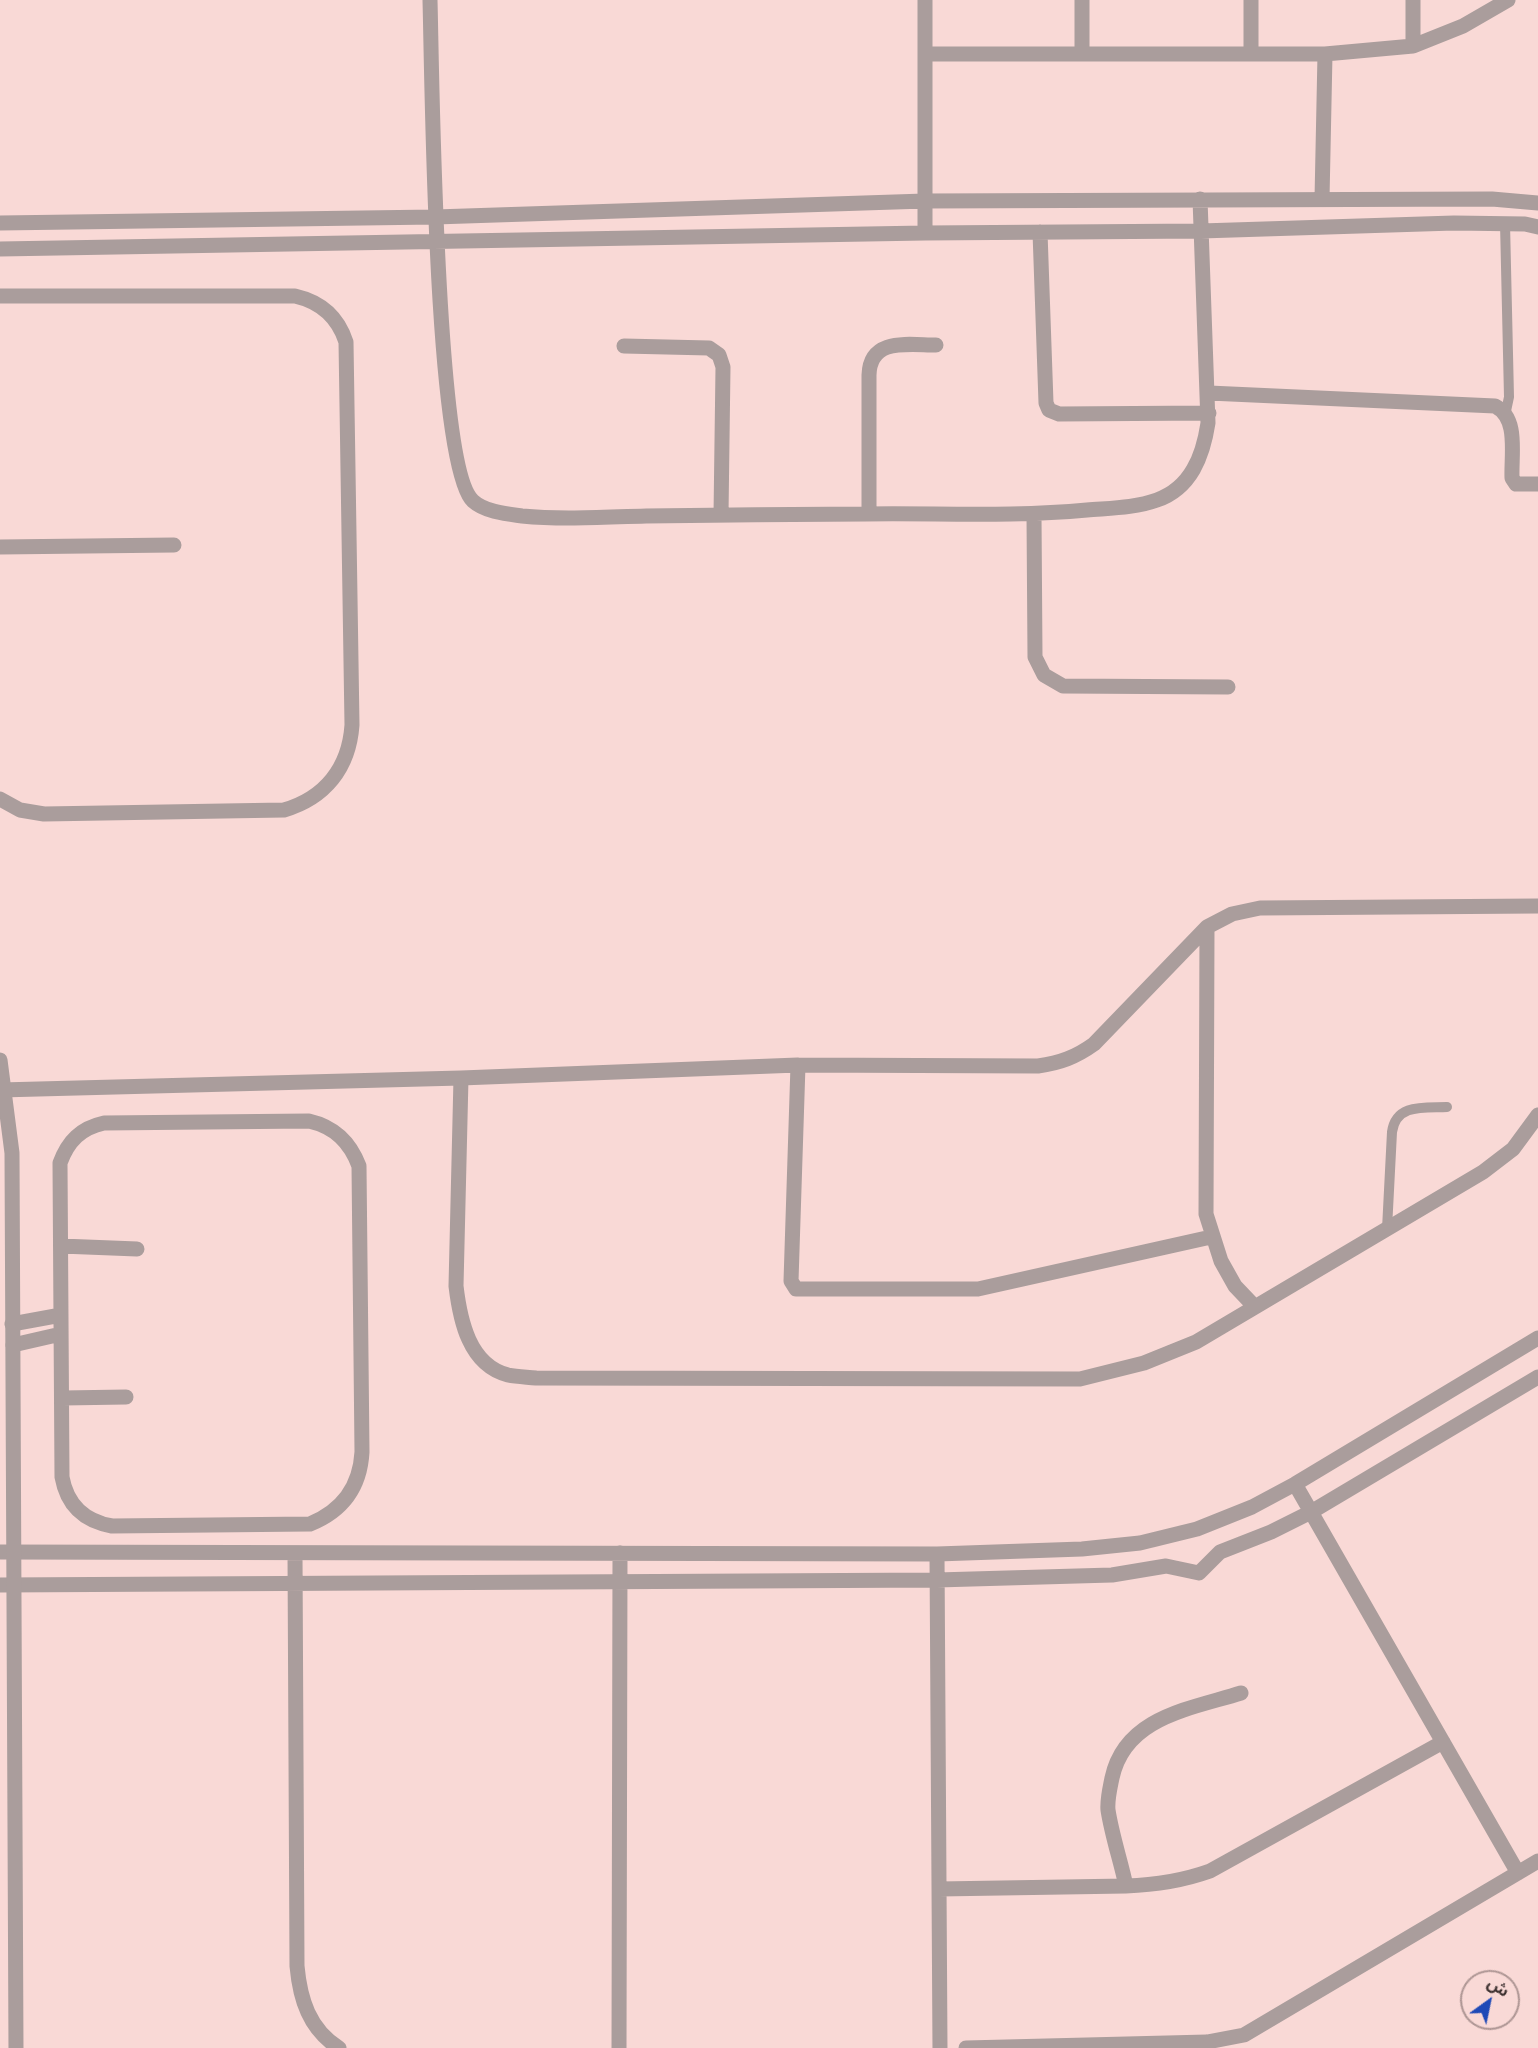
<!DOCTYPE html>
<html>
<head>
<meta charset="utf-8">
<style>
  body { margin:0 }
  #map { position:relative; width:1538px; height:2048px; overflow:hidden; background:#f9d9d6; font-family:"Open Sans","Noto Sans Arabic",sans-serif }
  canvas { display:block }
  .north { position:absolute; left:1460px; top:1970px; width:60px; height:60px; box-sizing:border-box; background:#f9d9d6; border:2px solid #ae9694; border-radius:50%; rotate:33deg; font-size:16px; font-weight:700; line-height:24px; text-align:center; color:#3d3130 }
  .north::after { content:''; display:block; margin:auto; width:21px; height:27px; background:#1f4ab7; clip-path:polygon(50% 0,100% 100%,50% 72%,0 100%) }
</style>
</head>
<body>
<div id="map">
<canvas width="1538" height="2048"></canvas>
<div class="north">ش</div>
</div>
<script>
const c = document.querySelector('canvas').getContext('2d');
c.lineJoin = 'round';
function trace(path, color, width, dash) {
  c.strokeStyle = color;
  c.lineWidth = width;
  c.lineCap = dash ? 'butt' : 'round';
  c.setLineDash(dash || []);
  c.stroke(path);
}
trace(new Path2D(`
  M1505,223L1509,397L1506,411
  M1387,1229L1392,1132C1396,1103 1425,1108 1447,1107`), '#aa9d9c', 10);
trace(new Path2D(`
  M430,0C432,71 435,467 473,501C485,512 507,514 522,516C563,520 605,517 646,516C719,515 793,514 866,514C940,513 1013,517 1087,510C1110,508 1135,508 1157,500C1191,488 1203,456 1208,423L1200,199
  M925,0V233
  M1251,0V53
  M1413,0V46
  M1082,53V0
  M925,54H1325L1413,46L1463,26L1508,0
  M1322,199L1325,54
  M0,223L435,217L925,201L1492,199L1538,203
  M1040,232L1046,403L1049,410L1059,414L1209,413
  M0,249L925,233L1201,231L1454,223L1525,224L1538,227
  M0,296H295C321,302 338,317 346,342L352,725C349,768 325,798 284,810L44,814L20,810L0,799
  M624,346L709,348L719,355L723,367L721,515
  M1209,393L1495,406C1519,418 1511,454 1512,478L1516,484H1538
  M869,514V375C870,337 909,345 936,345
  M1034,515L1035,657L1044,675L1063,686L1228,687
  M0,547L174,545
  M1207,927L1206,1214L1221,1261L1235,1286L1255,1307
  M798,1065L791,1281L796,1289H978L1211,1237
  M461,1078L456,1286C460,1320 469,1365 508,1375C517,1377 527,1377 536,1378L1080,1379L1144,1363L1196,1342L1483,1172L1513,1149L1538,1115
  M0,1090L461,1078L798,1065L1038,1066C1060,1063 1076,1057 1094,1044L1207,927L1232,914L1260,908L1538,906
  M309,1121C335,1127 350,1142 359,1166L362,1452C360,1488 342,1511 310,1524L112,1526C84,1521 67,1505 62,1477L60,1163C68,1141 81,1128 104,1123Z
  M61,1246L137,1249
  M12,1324L61,1315
  M13,1345L61,1334
  M63,1398L126,1397
  M1295,1484L1518,1873
  M0,1552L937,1554L1082,1549L1140,1543L1197,1529L1252,1507L1295,1484L1538,1338
  M295,1554L297,1966C300,1999 309,2029 339,2048
  M937,1554L940,2048
  M0,1585L937,1580L1112,1575L1166,1566L1199,1573L1220,1552L1271,1532L1311,1512L1538,1377
  M1126,1886C1121,1862 1112,1836 1108,1810C1107,1800 1110,1788 1112,1778C1125,1717 1190,1709 1241,1693
  M939,1889L1126,1886C1156,1885 1182,1881 1210,1871L1443,1742
  M619,2048L620,1553
  M966,2048L1207,2042L1244,2035L1538,1861`), '#aa9d9c', 15);
trace(new Path2D(`
  M0,1060L12,1153L16,2048`), '#aa9d9c', 15);
</script>
</body>
</html>
